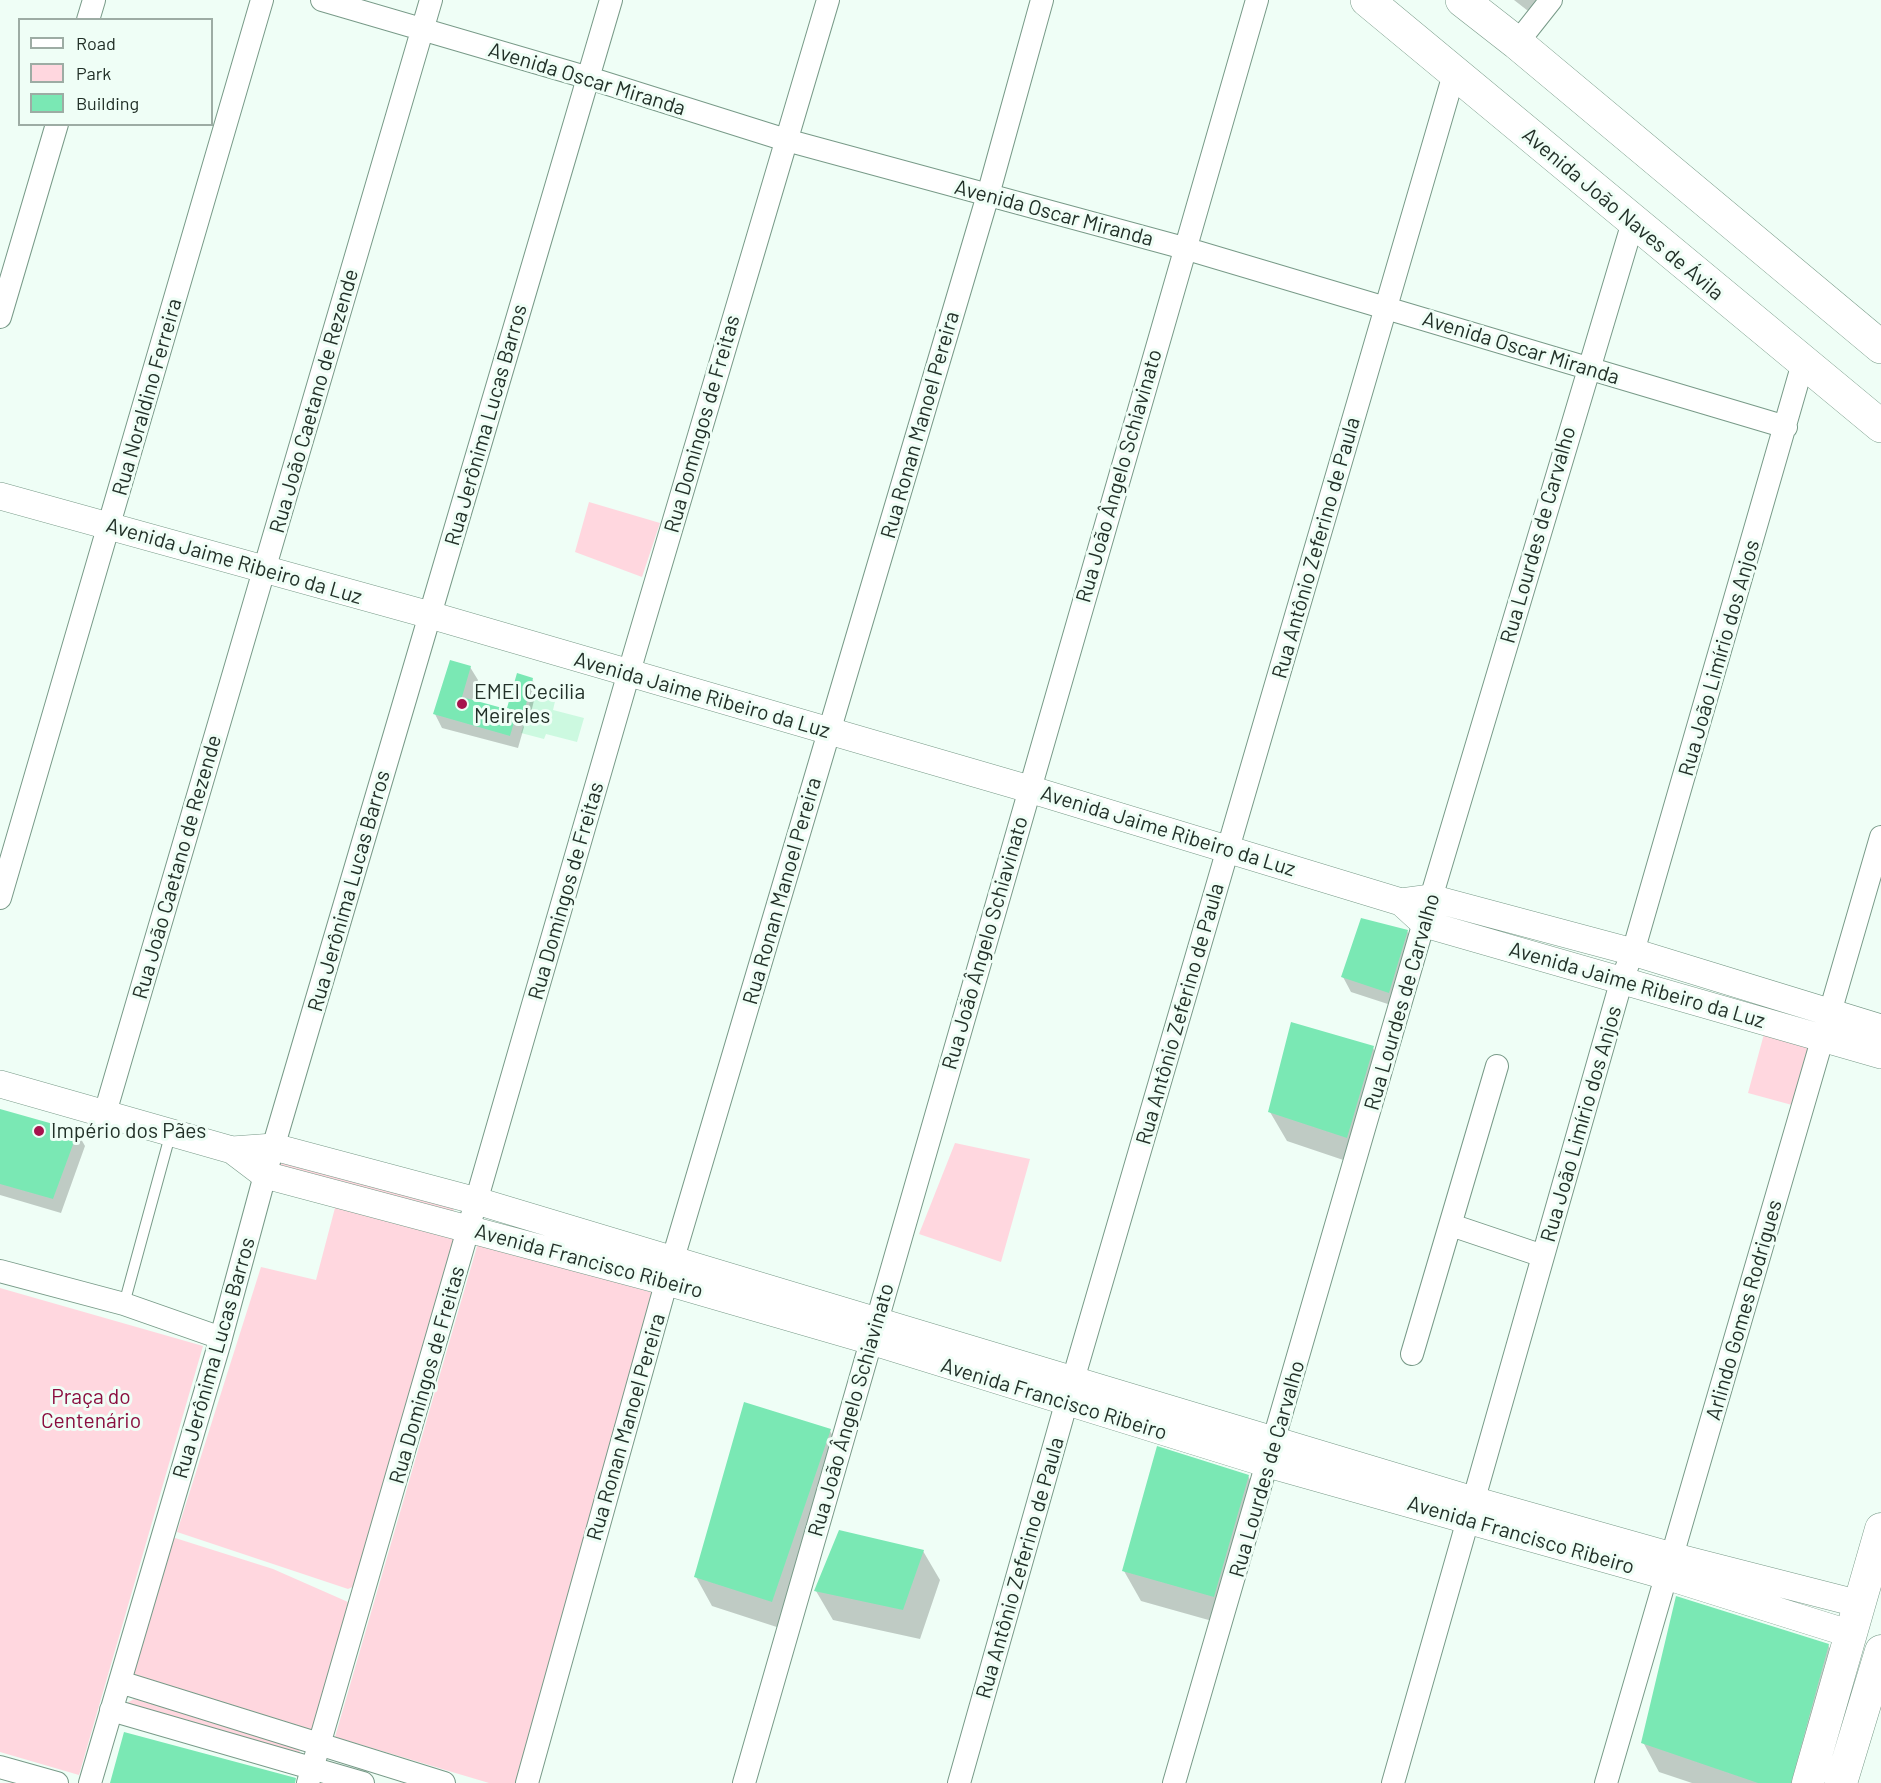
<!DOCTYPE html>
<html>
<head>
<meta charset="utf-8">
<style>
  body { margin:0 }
  #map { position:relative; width:1881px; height:1783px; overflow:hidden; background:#effef6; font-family:Barlow,sans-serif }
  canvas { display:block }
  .legend { position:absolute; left:18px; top:18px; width:195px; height:108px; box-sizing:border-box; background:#effef6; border:2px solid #9daca4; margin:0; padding:8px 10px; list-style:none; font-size:18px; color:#223028 }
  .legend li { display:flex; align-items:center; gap:12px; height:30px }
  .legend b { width:30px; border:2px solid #9daca4 }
</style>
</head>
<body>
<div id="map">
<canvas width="1881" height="1783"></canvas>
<ul class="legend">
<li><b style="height:8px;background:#fff"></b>Road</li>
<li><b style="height:16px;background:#ffd7df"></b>Park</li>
<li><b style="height:16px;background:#7ae8b4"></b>Building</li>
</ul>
</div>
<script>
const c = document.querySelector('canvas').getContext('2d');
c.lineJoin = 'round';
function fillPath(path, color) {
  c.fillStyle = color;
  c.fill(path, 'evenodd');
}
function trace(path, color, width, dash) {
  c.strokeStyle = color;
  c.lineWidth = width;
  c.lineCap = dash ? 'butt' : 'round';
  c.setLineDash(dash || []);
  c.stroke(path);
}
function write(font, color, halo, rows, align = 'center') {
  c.font = font + ' Barlow,sans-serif';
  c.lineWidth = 6;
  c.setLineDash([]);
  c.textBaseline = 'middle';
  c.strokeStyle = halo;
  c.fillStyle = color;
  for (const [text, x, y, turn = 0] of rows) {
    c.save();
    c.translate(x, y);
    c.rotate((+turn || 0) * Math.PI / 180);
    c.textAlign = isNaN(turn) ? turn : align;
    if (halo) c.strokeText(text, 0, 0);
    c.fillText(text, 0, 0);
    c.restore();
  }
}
fillPath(new Path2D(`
  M533,691L556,697L553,710L584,718L577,742L546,734L544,739L521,733Z`), '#ccf9e0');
fillPath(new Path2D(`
  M589,502L660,523L642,577L575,552Z
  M1764,1034L1816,1046L1792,1105L1748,1093Z
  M955,1143L1030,1159L1001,1262L919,1234Z
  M281,1158L453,1206L454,1212L283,1172L278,1162Z
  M336,1204L459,1236L357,1585L348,1589L177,1532L261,1267L316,1280Z
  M478,1243L654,1293L518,1783H489L335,1737Z
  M0,1288L203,1346L79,1775L0,1752Z
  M172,1537L273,1569L348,1602L314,1734L133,1676Z
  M134,1699L296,1744L301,1754L125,1704Z`), '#ffd7df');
fillPath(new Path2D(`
  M1514,0H1559L1541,21Z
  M470,667L478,680L472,701L511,712L508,707L532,679L537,688L529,721L519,718L524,727L518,748L442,728L435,714Z
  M1407,931L1415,945L1397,1007L1351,992L1343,977Z
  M1373,1048L1390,1077L1364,1167L1287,1141L1270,1112Z
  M0,1110L77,1132L85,1146L61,1213L0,1195Z
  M830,1431L847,1460L789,1631L712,1606L696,1577Z
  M1248,1476L1265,1505L1230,1626L1141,1601L1124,1571Z
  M923,1551L940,1580L920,1639L833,1620L816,1591Z
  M1828,1645L1845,1674L1815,1783H1692L1659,1772L1643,1742Z`), '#0003');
fillPath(new Path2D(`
  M450,660L471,666L462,697L517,712L510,736L433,714Z
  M517,673L533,678L524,712L507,708Z
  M1361,918L1408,930L1389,993L1341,977Z
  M1291,1022L1374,1046L1347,1138L1268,1112Z
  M0,1109L78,1131L53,1199L0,1184Z
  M744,1402L831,1429L772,1602L694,1577Z
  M1157,1446L1249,1475L1214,1597L1122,1571Z
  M839,1530L924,1550L903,1610L814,1591Z
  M1676,1596L1829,1644L1791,1783H1758L1641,1743Z
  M124,1732L296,1778L295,1783H110Z`), '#7ae8b4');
const service = new Path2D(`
  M124,1304L171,1132`);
const minor = new Path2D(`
  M322,0L589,78L786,140L1184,248L1786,427
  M88,20L94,0
  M1517,43L1551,0
  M0,317L57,124
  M0,898L262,0
  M105,1113L431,0
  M1451,1225L1543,1256
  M0,1271L124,1304L221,1338
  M1412,1354L1497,1066
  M120,1682L444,1783
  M111,1710L363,1783
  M0,1767L57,1783
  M90,1783L219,1345L265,1175L611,0
  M308,1783L634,655L828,0
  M527,1783L672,1262L988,195L1042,0
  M744,1783L1257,0
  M959,1783L1066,1404L1454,74
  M1174,1783L1431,898L1633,222
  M1393,1783L1622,979L1633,952L1803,363
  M1606,1783L1881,837`);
const tertiary = new Path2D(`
  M0,496L430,615L1029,789L1401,902L1431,898L1633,952L1881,1028
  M1401,902L1425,924L1881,1055
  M0,1084L232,1150L274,1147L477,1201L1473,1500L1672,1556L1860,1604
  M232,1150L265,1175L667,1282L871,1341L1268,1464L1666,1576L1851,1634`);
const secondary = new Path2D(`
  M1808,1783L1881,1529
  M1841,1783L1881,1651`);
const primary = new Path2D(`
  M1367,0L1881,426
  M1462,0L1517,43L1881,347`);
trace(service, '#789a88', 12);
trace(minor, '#789a88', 24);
trace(tertiary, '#789a88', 28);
trace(secondary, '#789a88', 33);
trace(primary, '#789a88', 34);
trace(service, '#fff', 10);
trace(minor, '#fff', 22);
trace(tertiary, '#fff', 27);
trace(secondary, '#fff', 32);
trace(primary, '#fff', 33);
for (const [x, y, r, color] of [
  [462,704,6,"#a7134d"],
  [39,1131,6,"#a7134d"]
]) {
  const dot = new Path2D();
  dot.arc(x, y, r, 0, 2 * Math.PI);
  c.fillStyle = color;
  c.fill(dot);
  trace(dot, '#effef6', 2);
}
write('21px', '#223028', '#effef6', [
  ["Avenida Oscar Miranda",587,79,17],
  ["Avenida Oscar Miranda",1054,213,15],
  ["Avenida João Naves de Ávila",1623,214,40],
  ["Avenida Oscar Miranda",1521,348,17],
  ["Rua Noraldino Ferreira",147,397,-74],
  ["Rua João Caetano de Rezende",314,401,-74],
  ["Rua Domingos de Freitas",702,424,-74],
  ["Rua Jerônima Lucas Barros",486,425,-74],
  ["Rua Ronan Manoel Pereira",920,425,-74],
  ["Rua João Ângelo Schiavinato",1119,476,-74],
  ["Rua Lourdes de Carvalho",1538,535,-74],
  ["Rua Antônio Zeferino de Paula",1316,548,-74],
  ["Avenida Jaime Ribeiro da Luz",234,561,16],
  ["Rua João Limírio dos Anjos",1719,658,-74],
  ["Avenida Jaime Ribeiro da Luz",702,695,16],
  ["Avenida Jaime Ribeiro da Luz",1168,831,17],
  ["Rua João Caetano de Rezende",177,867,-74],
  ["Rua Jerônima Lucas Barros",349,891,-74],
  ["Rua Domingos de Freitas",566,891,-74],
  ["Rua Ronan Manoel Pereira",782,891,-74],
  ["Rua João Ângelo Schiavinato",985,943,-74],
  ["Avenida Jaime Ribeiro da Luz",1637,985,16],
  ["Rua Lourdes de Carvalho",1402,1002,-74],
  ["Rua Antônio Zeferino de Paula",1180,1014,-74],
  ["Rua João Limírio dos Anjos",1581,1124,-74],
  ["Avenida Francisco Ribeiro",589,1261,15],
  ["Arlindo Gomes Rodrigues",1744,1310,-74],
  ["Rua Jerônima Lucas Barros",214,1358,-74],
  ["Rua Domingos de Freitas",427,1375,-74],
  ["Avenida Francisco Ribeiro",1054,1399,17],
  ["Rua João Ângelo Schiavinato",851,1410,-74],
  ["Rua Ronan Manoel Pereira",626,1427,-74],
  ["Rua Lourdes de Carvalho",1267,1469,-74],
  ["Avenida Francisco Ribeiro",1521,1535,16],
  ["Rua Antônio Zeferino de Paula",1020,1568,-74]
]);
write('21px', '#223028', '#effef6', [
  ["EMEI Cecilia",474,692],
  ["Meireles",474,716],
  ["Império dos Pães",51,1131]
], 'left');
write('21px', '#8a0e3f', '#effef6', [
  ["Praça do",91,1397],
  ["Centenário",91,1421]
]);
</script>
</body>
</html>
